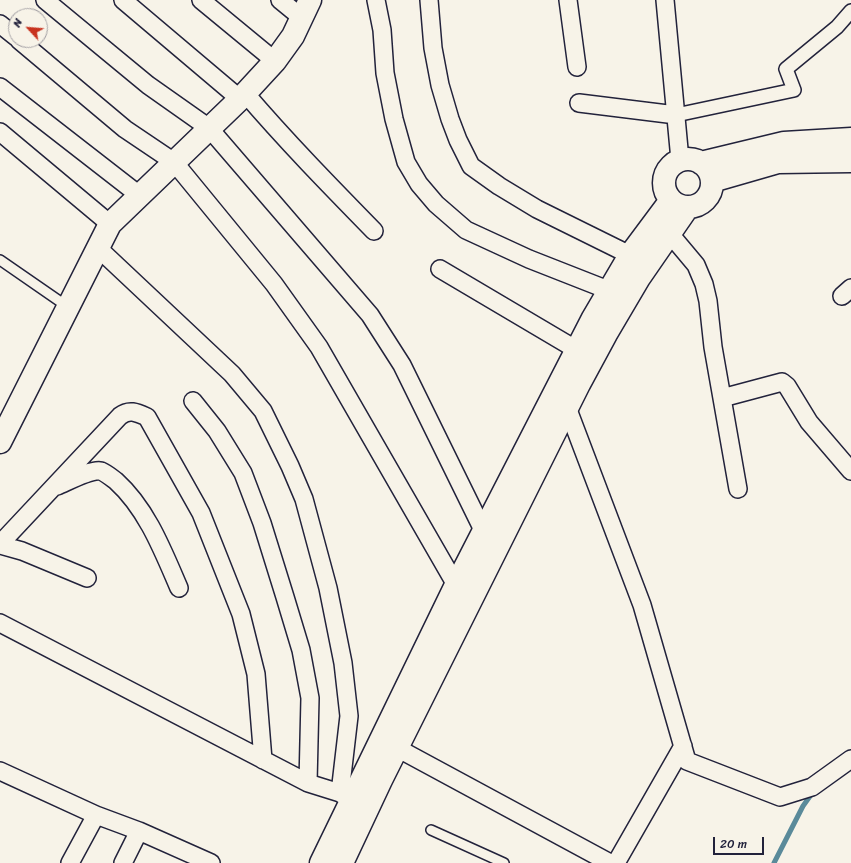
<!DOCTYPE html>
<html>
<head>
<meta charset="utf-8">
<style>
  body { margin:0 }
  #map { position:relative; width:851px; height:863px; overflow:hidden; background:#f7f3e8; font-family:Sriracha,sans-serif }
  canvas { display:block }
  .north { position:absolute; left:8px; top:8px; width:40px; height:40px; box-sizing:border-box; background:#f7f3e8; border:1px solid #a29fa3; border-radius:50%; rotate:296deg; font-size:11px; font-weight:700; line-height:16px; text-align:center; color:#22223b }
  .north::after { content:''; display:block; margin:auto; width:14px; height:18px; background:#c8321e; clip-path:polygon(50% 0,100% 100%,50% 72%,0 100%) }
  .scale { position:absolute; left:713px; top:837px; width:51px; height:18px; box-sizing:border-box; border:2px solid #22223b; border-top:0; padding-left:5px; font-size:12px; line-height:14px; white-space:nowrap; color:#22223b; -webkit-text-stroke:3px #f7f3e8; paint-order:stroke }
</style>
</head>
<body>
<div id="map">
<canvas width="851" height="863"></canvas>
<div class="north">N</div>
<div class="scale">20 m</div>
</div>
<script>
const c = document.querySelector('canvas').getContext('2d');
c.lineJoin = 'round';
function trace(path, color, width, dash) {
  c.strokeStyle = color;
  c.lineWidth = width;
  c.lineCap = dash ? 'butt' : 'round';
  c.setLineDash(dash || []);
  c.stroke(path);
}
trace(new Path2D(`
  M774,863L803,806L813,792`), '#5a8a9a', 5);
const service = new Path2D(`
  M0,260L68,307
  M431,830L504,863`);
const pedestrian = new Path2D(`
  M676,115L794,90L786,69L837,27L851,11`);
const minor = new Path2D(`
  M45,0L148,85L209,128L370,315L402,365L483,530
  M123,0L240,99
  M201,0L275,61
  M280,0L302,18
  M376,0L382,30L385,73L394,119L406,162L419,184L436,204L466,230L529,259L608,290
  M429,0L433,48L440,85L450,119L458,140L471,166L499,186L537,209L630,255
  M568,0L577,67
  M665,0L680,160
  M0,24L16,37
  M19,40L125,129L174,162L274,284L319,347L456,585
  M0,87L139,195
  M245,93C286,141 330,186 374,231
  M579,103L676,115
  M0,132L110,224
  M670,234L696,265L704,284L708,301L713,347L738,489
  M98,248L232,374L263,411L290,466L304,499L328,588L343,663L349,716L340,793
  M440,269L577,350
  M842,296L851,288
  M722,398L782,382L787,386L809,422L851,471
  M193,401L217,431L243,473L262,523L285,597L301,650L310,698L308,783
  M567,407L642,605L687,761L780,797L812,787L851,759
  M57,486C67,482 91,469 101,471C106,473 112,478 116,481C147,509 163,551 179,588
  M0,544L120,416C129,409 136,412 147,417L201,513L241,614L256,674L263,760
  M0,545L22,551L87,578
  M0,623L308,783L340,793L350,799
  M397,748L610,863
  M0,771L96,815L139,831L211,863
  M70,863L96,815
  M123,863L139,831
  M616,863L683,746`);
const tertiary = new Path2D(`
  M0,442L110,224L240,99L275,61L293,36L310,0`);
const secondary = new Path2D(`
  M664 183a24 24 0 1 1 48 0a24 24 0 1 1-48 0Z
  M701,163L784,143L851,139
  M712,181L778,162L851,161
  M321,863L456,585L593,318L630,255L671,200
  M342,863L381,780L579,384L606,334L639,278L688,207`);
trace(service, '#22223b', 12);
trace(pedestrian, '#22223b', 16);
trace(minor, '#22223b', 20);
trace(tertiary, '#22223b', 25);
trace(secondary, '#22223b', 25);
trace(service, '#f7f3e8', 9);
trace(pedestrian, '#f7f3e8', 13);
trace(minor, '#f7f3e8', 17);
trace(tertiary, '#f7f3e8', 22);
trace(secondary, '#f7f3e8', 22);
</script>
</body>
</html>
